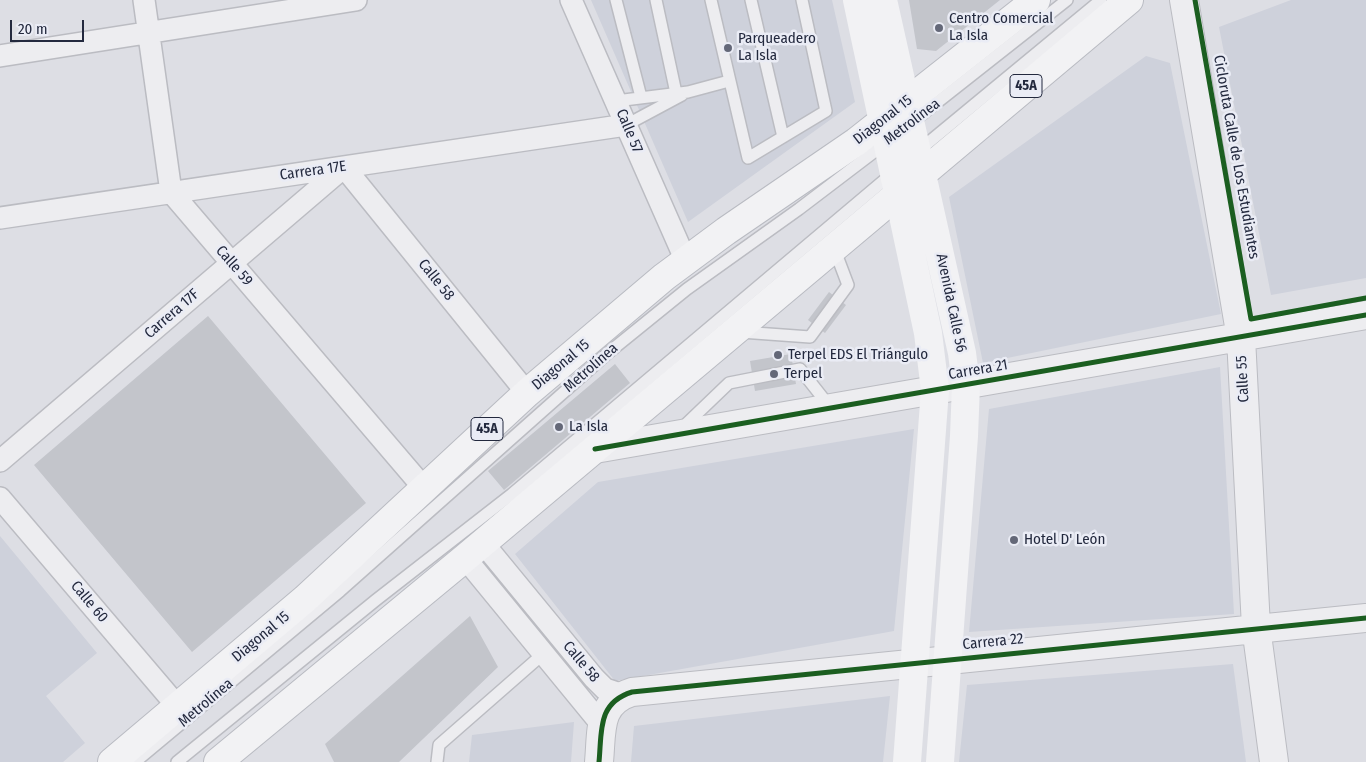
<!DOCTYPE html>
<html>
<head>
<meta charset="utf-8">
<style>
  body { margin:0 }
  #map { position:relative; width:1366px; height:762px; overflow:hidden; background:#dddee4; font-family:"Fira Sans Condensed",sans-serif }
  canvas { display:block }
  .scale { position:absolute; left:10px; top:20px; width:74px; height:22px; box-sizing:border-box; border:2px solid #23293e; border-top:0; padding-left:6px; font-size:15px; line-height:18px; white-space:nowrap; color:#23293e; -webkit-text-stroke:4px #eaecf5; paint-order:stroke }
</style>
</head>
<body>
<div id="map">
<canvas width="1366" height="762"></canvas>
<div class="scale">20 m</div>
</div>
<script>
const c = document.querySelector('canvas').getContext('2d');
c.lineJoin = 'round';
function fillPath(path, color) {
  c.fillStyle = color;
  c.fill(path, 'evenodd');
}
function trace(path, color, width, dash) {
  c.strokeStyle = color;
  c.lineWidth = width;
  c.lineCap = dash ? 'butt' : 'round';
  c.setLineDash(dash || []);
  c.stroke(path);
}
function write(font, color, halo, rows, align = 'center') {
  c.font = font + ' "Fira Sans Condensed",sans-serif';
  c.lineWidth = 5;
  c.setLineDash([]);
  c.textBaseline = 'middle';
  c.strokeStyle = halo;
  c.fillStyle = color;
  for (const [text, x, y, turn = 0] of rows) {
    c.save();
    c.translate(x, y);
    c.rotate((+turn || 0) * Math.PI / 180);
    c.textAlign = isNaN(turn) ? turn : align;
    if (halo) c.strokeText(text, 0, 0);
    c.fillText(text, 0, 0);
    c.restore();
  }
}
fillPath(new Path2D(`
  M591,0H832L855,102L688,222Z
  M1291,0H1366V278L1271,295L1219,27Z
  M1146,56L1170,63L1221,314L983,363L949,197Z
  M1220,367L1234,614L969,632L989,409Z
  M914,429L894,631L615,681L515,554L598,482Z
  M0,536L97,653L46,696L85,743L63,762H0Z
  M1233,664L1246,762H959L967,685Z
  M890,696L883,762H631L634,726Z
  M574,722L571,762H469L472,735Z`), '#ced1db');
fillPath(new Path2D(`
  M909,0H1000L936,51L917,49Z
  M829,292L846,305L825,333L808,320Z
  M208,316L366,503L192,652L34,465Z
  M791,354L796,384L755,391L750,361Z
  M615,364L630,383L504,490L488,471Z
  M470,616L498,667L399,762H334L325,744Z`), '#c3c5cb');
const service = new Path2D(`
  M616,0L641,97
  M656,0L676,93
  M711,0L748,158L826,111L802,0
  M751,0L783,137
  M616,101L688,92L729,81
  M911,123L1067,0
  M626,125L682,95
  M917,152L1101,0
  M741,332L810,337L848,285L834,248
  M681,429L729,383L800,369L830,407
  M135,762L340,591L608,353L687,289L799,209L887,142
  M177,762L376,600L512,494L894,172
  M437,762L439,745L543,654`);
const minor = new Path2D(`
  M144,0L171,192L423,487
  M571,0L686,261
  M0,56L356,0
  M0,218L626,125
  M0,461L344,167L527,393
  M0,498L178,707
  M483,543L594,678L605,689L623,695
  M465,558L602,725`);
const tertiary = new Path2D(`
  M1184,0L1241,338L1256,627L1274,762
  M595,449L1366,315
  M599,762C602,731 597,703 632,692L1366,618`);
const primary = new Path2D(`
  M112,762L305,599L527,393L664,277L726,231L856,142L1036,0
  M218,762L465,558L1129,0`);
trace(service, '#bbbcc2', 14);
trace(minor, '#bbbcc2', 24);
trace(tertiary, '#bbbcc2', 30);
trace(primary, '#b9bbc2', 30);
trace(service, '#ededf0', 11);
trace(minor, '#ededf0', 21);
trace(tertiary, '#ededf0', 28);
trace(new Path2D(`
  M857,0L928,333L935,390L907,762
  M883,0L962,353L966,385L964,436L940,762`), '#f2f2f4', 28);
trace(primary, '#f2f2f4', 28);
trace(new Path2D(`
  M1195,0L1251,319L1366,298
  M595,449L1366,315
  M599,762C602,731 597,703 632,692L1366,618`), '#1b5e20', 5);
for (const [x, y, r, color] of [
  [939,28,5,"#646878"],
  [728,48,5,"#646878"],
  [778,355,5,"#646878"],
  [774,374,5,"#646878"],
  [559,427,5,"#646878"],
  [1014,540,5,"#646878"]
]) {
  const dot = new Path2D();
  dot.arc(x, y, r, 0, 2 * Math.PI);
  c.fillStyle = color;
  c.fill(dot);
  trace(dot, '#eaecf5', 2);
}
for (const [x, y, w] of [
  [1026,86,32],
  [487,429,32]
]) {
  const box = new Path2D();
  box.roundRect(x - w / 2, y - 11.5, w, 23, 4);
  c.fillStyle = '#eaecf5';
  c.fill(box);
  trace(box, '#23293e', 1);
}
write('bold 14px', '#23293e', null, [
  ["45A",1026,86],
  ["45A",487,429]
]);
write('15px', '#23293e', '#eaecf5', [
  ["Centro Comercial",949,19],
  ["La Isla",949,36],
  ["Parqueadero",738,39],
  ["La Isla",738,56],
  ["Terpel EDS El Triángulo",788,355],
  ["Terpel",784,374],
  ["La Isla",569,427],
  ["Hotel D' León",1024,540]
], 'left');
write('15px', '#23293e', '#eaecf5', [
  ["Diagonal 15",883,120,-38],
  ["Metrolínea",912,122,-37],
  ["Calle 57",629,131,67],
  ["Cicloruta Calle de Los Estudiantes",1236,157,80],
  ["Carrera 17E",313,171,-8],
  ["Calle 59",234,266,49],
  ["Calle 58",436,280,51],
  ["Avenida Calle 56",951,303,78],
  ["Carrera 17F",172,314,-41],
  ["Diagonal 15",561,365,-40],
  ["Metrolínea",591,368,-41],
  ["Carrera 21",978,370,-10],
  ["Calle 55",1243,379,-93],
  ["Calle 60",89,602,50],
  ["Diagonal 15",261,637,-40],
  ["Carrera 22",993,642,-6],
  ["Calle 58",581,662,50],
  ["Metrolínea",206,703,-40]
]);
</script>
</body>
</html>
